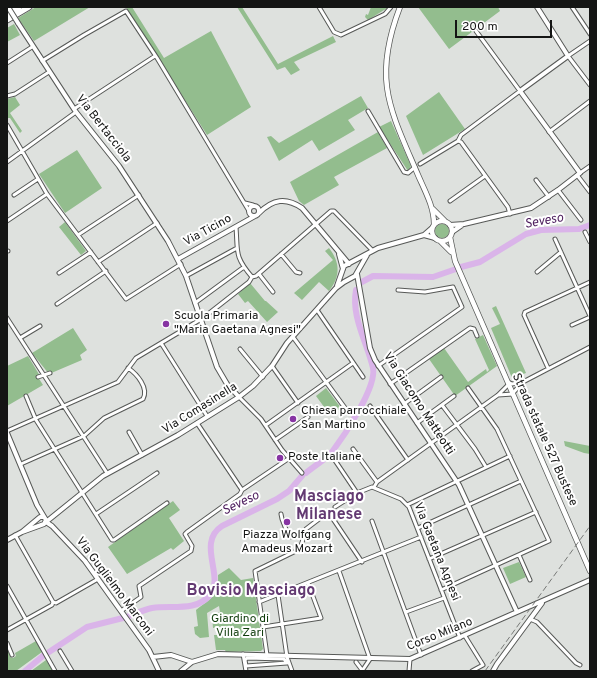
<!DOCTYPE html>
<html>
<head>
<meta charset="utf-8">
<style>
  body { margin:0 }
  #map { position:relative; width:597px; height:678px; overflow:hidden; background:#dee1de; font-family:Overpass,sans-serif }
  canvas { display:block }
  .frame { position:absolute; inset:0; border:8px solid #141514; pointer-events:none }
  .scale { position:absolute; left:455px; top:20px; width:97px; height:18px; box-sizing:border-box; border:2px solid #141514; border-top:0; padding-left:5px; font-size:12px; line-height:14px; white-space:nowrap; color:#141514; -webkit-text-stroke:3px #fff; paint-order:stroke }
</style>
</head>
<body>
<div id="map">
<canvas width="597" height="678"></canvas>
<div class="frame"></div>
<div class="scale">200 m</div>
</div>
<script>
const c = document.querySelector('canvas').getContext('2d');
c.lineJoin = 'round';
function fillPath(path, color) {
  c.fillStyle = color;
  c.fill(path, 'evenodd');
}
function trace(path, color, width, dash) {
  c.strokeStyle = color;
  c.lineWidth = width;
  c.lineCap = dash ? 'butt' : 'round';
  c.setLineDash(dash || []);
  c.stroke(path);
}
function write(font, color, halo, rows, align = 'center') {
  c.font = font + ' Overpass,sans-serif';
  c.lineWidth = 4;
  c.setLineDash([]);
  c.textBaseline = 'middle';
  c.strokeStyle = halo;
  c.fillStyle = color;
  for (const [text, x, y, turn = 0] of rows) {
    c.save();
    c.translate(x, y);
    c.rotate((+turn || 0) * Math.PI / 180);
    c.textAlign = isNaN(turn) ? turn : align;
    if (halo) c.strokeText(text, 0, 0);
    c.fillText(text, 0, 0);
    c.restore();
  }
}
fillPath(new Path2D(`
  M36,7H90L34,41L18,18Z
  M126,7H132L164,58L211,31L251,107L207,135Z
  M237,7H242L278,64L333,36L336,42L294,62L300,70L291,75L285,67L277,70Z
  M371,7H389L368,20L365,17L366,14L368,15Z
  M418,7H498L500,11L449,49Z
  M14,24L20,35L7,42V28Z
  M439,92L465,129L423,155L406,116Z
  M361,96L368,108L348,120L355,130L319,151L312,140L279,161L267,137L271,136L279,143Z
  M15,97L20,105L10,113L22,131L20,133L10,118H7V99Z
  M391,121L411,166L408,171L379,127Z
  M378,132L387,148L334,177L339,185L304,205L299,201L290,182Z
  M77,150L102,188L65,213L39,174Z
  M65,222L86,251L81,255L59,227Z
  M435 231a7 7 0 1 1 14 0a7 7 0 1 1-14 0Z
  M329,248C340,262 341,276 329,291L319,282L302,300L294,293L333,260L325,251Z
  M250,283L265,301H266L278,312L267,322L248,301L245,303L238,294Z
  M496,306L526,373L512,378L491,328L500,324L492,308Z
  M73,328L87,350L80,355L82,360L49,374L32,353Z
  M483,335L497,366L455,396L429,359L444,348L468,382L486,369L487,372L489,370L475,339Z
  M28,356L40,376L38,377L43,385L7,406V366Z
  M326,388L341,408L330,415L316,396Z
  M564,441L590,446V454L584,453L565,446Z
  M173,501L180,510L169,518L184,541L173,550L171,548L127,574L108,547Z
  M519,562L526,577L510,584L503,568Z
  M229,568L241,580L253,578L263,649L261,651L226,652L225,650H216L214,635H220V627L213,628L212,615L220,612L219,606L207,613L209,637L200,638L195,634L194,627L198,626L196,610C212,597 219,597 218,575Z
  M36,641L42,652L16,671H7V652L9,651L10,657L13,658L16,656L15,653Z
  M46,660L53,671H31Z`), '#93bd8e');
trace(new Path2D(`
  M461,267L480,262L526,234L541,230L579,229L590,225
  M360,283L373,276L433,277L456,269
  M306,473C314,466 325,460 332,452C344,436 377,387 373,368C367,342 351,317 356,290
  M126,617C135,614 143,610 152,608C172,605 196,612 210,595C225,576 196,543 222,526L277,499L289,491L302,476
  M49,652L87,627L123,618
  M25,671L44,655`), '#dab4e9', 6);
const street = new Path2D(`
  M319,7L334,32L341,35L385,14L391,7
  M572,7L590,34
  M590,41L568,56L590,85
  M42,61L84,35L126,11L157,58L249,211
  M7,63L32,47
  M7,96L15,94L49,72
  M74,109L155,56
  M368,111L404,172L408,173L415,167
  M7,125L47,194L126,299L181,264
  M549,132L590,101
  M458,141L461,142L508,207L510,214
  M7,162L76,112
  M420,164L458,141L461,135L520,91L476,31
  M580,173L590,166
  M577,175L590,192
  M536,180L549,197
  M558,190L581,220
  M14,195L38,179
  M450,201L485,176
  M245,203L253,205
  M7,221L47,194
  M236,227C238,252 234,256 252,277
  M585,232L590,242
  M78,235L139,195
  M555,239L590,316
  M7,251H8
  M281,254L296,272L300,273
  M98,262L157,223
  M537,272L561,252
  M59,273L91,252
  M259,274L273,292
  M186,276L237,248
  M195,303L244,267
  M57,304L106,271
  M317,310L363,377
  M7,318L107,473
  M572,325L590,317
  M293,337L348,412
  M20,338L40,326
  M161,343L207,416
  M240,349L263,377
  M272,366L298,403
  M378,366L462,307L453,287L425,292L398,290
  M548,368L524,315L525,312L590,282
  M38,377L50,373
  M508,382L512,384L523,382L590,347
  M390,384L470,328L474,329L477,336
  M513,393L522,383
  M498,395L513,394
  M26,396L36,420L112,540H114L167,503
  M239,397L261,419L282,450L302,473
  M404,404L441,377
  M442,405L475,449L486,467
  M370,406L408,460
  M197,423L242,490
  M417,423L454,396
  M266,425L353,363
  M7,431L118,382L136,358L203,318L249,282L252,277L256,276L331,211H334L372,250
  M129,432L142,455
  M275,440L308,417
  M353,449L377,482
  M332,456L357,493
  M21,464L84,436L104,418L143,399C149,388 137,374 128,368
  M374,487L377,482L498,395L509,384
  M407,505L510,456
  M335,507L357,493L372,487L401,499L409,507L460,638
  M329,513L362,562
  M96,514L157,473
  M281,514L282,519L289,537L303,535
  M372,521L421,655
  M418,528L521,481
  M15,535L53,602
  M519,555L530,580
  M429,559L536,512
  M339,571L370,659L362,671
  M7,586L55,671
  M441,590L549,541L497,429L468,388
  M278,595L287,657L292,671
  M259,602L421,537
  M121,611L141,597L139,586L191,551L192,546L185,534L187,532L240,494L242,490L288,459
  M406,612L444,598
  M530,619L537,622L576,663L580,665
  M263,627L321,618L308,583
  M7,630L52,605L53,602L56,603L98,579
  M465,636L483,665L472,671
  M7,643L12,655
  M60,651L72,671
  M243,654L246,671
  M267,655L255,571L298,550L301,546L306,529L323,516
  M247,658L284,659L287,663L246,666L245,660Z
  M356,662L362,670
  M409,671L410,659`);
const secondary = new Path2D(`
  M18,23L76,112L119,166L168,241L186,276L217,367L227,384L239,397
  M249 211a5 5 0 1 1 10 0a5 5 0 1 1-10 0Z
  M259,213C273,199 286,197 302,208L349,264
  M450,225L464,224L531,208L558,190L580,173L520,91L568,56L537,7
  M452,232L462,225
  M424,235L432,228
  M339,254L343,269
  M178,259L255,216
  M357,274L370,348L375,360L459,485L517,612
  M337,286L344,266L378,248L424,235L435,238
  M7,433L37,505L46,520L44,524L22,532
  M46,522L103,476L178,435L239,397L253,386L272,366L287,343L336,288L344,282L355,276L367,255
  M46,522L52,526L85,561L149,650L159,671
  M7,540L22,532L40,517H44
  M153,657L171,655L192,662
  M181,671L192,662L218,654L410,659L590,580
  M493,671L497,664L542,603`);
const primary = new Path2D(`
  M400,7C372,80 390,109 418,175C425,191 434,207 434,224
  M433,209L445,221
  M432 231a10 10 0 1 1 20 0a10 10 0 1 1-20 0Z
  M450,237L455,261L590,571
  M440,241L451,252`);
const highway = new Path2D(`
  M7,14L19,7
  M7,20L29,7`);
trace(street, '#575957', 5);
trace(secondary, '#575957', 6);
trace(primary, '#575957', 6);
trace(highway, '#575957', 7);
trace(street, '#fff', 3);
trace(secondary, '#fff', 4);
trace(primary, '#fff', 4.5);
trace(highway, '#fff', 5);
trace(new Path2D(`
  M485,671L590,526`), '#777977', 1, [6, 3]);
const secondaryBridge = new Path2D(`
  M8,7L18,23`);
trace(secondaryBridge, '#575957', 6, []);
trace(secondaryBridge, '#fff', 4);
for (const [x, y, r, color] of [
  [166,324,4,"#8734a3"],
  [293,419,4,"#8734a3"],
  [280,458,4,"#8734a3"],
  [287,522,4,"#8734a3"]
]) {
  const dot = new Path2D();
  dot.arc(x, y, r, 0, 2 * Math.PI);
  c.fillStyle = color;
  c.fill(dot);
  trace(dot, '#fff', 1.5);
}
write('12px', '#141514', '#fff', [
  ["Via Bertacciola",103,129,52],
  ["Via Ticino",208,231,-29],
  ["Via Giacomo Matteotti",418,404,57],
  ["Via Comasinella",200,409,-32],
  ["Strada statale 527 Bustese",544,440,66],
  ["Via Gaetana Agnesi",436,552,68],
  ["Via Guglielmo Marconi",114,587,53],
  ["Corso Milano",440,635,-22]
]);
write('12px', '#141514', '#fff', [
  ["Scuola Primaria",174,317],
  ["\"Maria Gaetana Agnesi\"",174,331],
  ["Chiesa parrocchiale",301,412],
  ["San Martino",301,426],
  ["Poste Italiane",288,458],
  ["Piazza Wolfgang",287,536,"center"],
  ["Amadeus Mozart",287,550,"center"]
], 'left');
write('12px', '#0f3c0b', '#fff', [
  ["Giardino di",240,620],
  ["Villa Zari",240,634]
]);
write('italic 13px', '#502160', '#fff', [
  ["Seveso",544,222,-10],
  ["Seveso",241,504,-26]
]);
write('bold 16px', '#633a72', '#fff', [
  ["Masciago",329,498],
  ["Milanese",329,516],
  ["Bovisio Masciago",251,592]
]);
</script>
</body>
</html>
